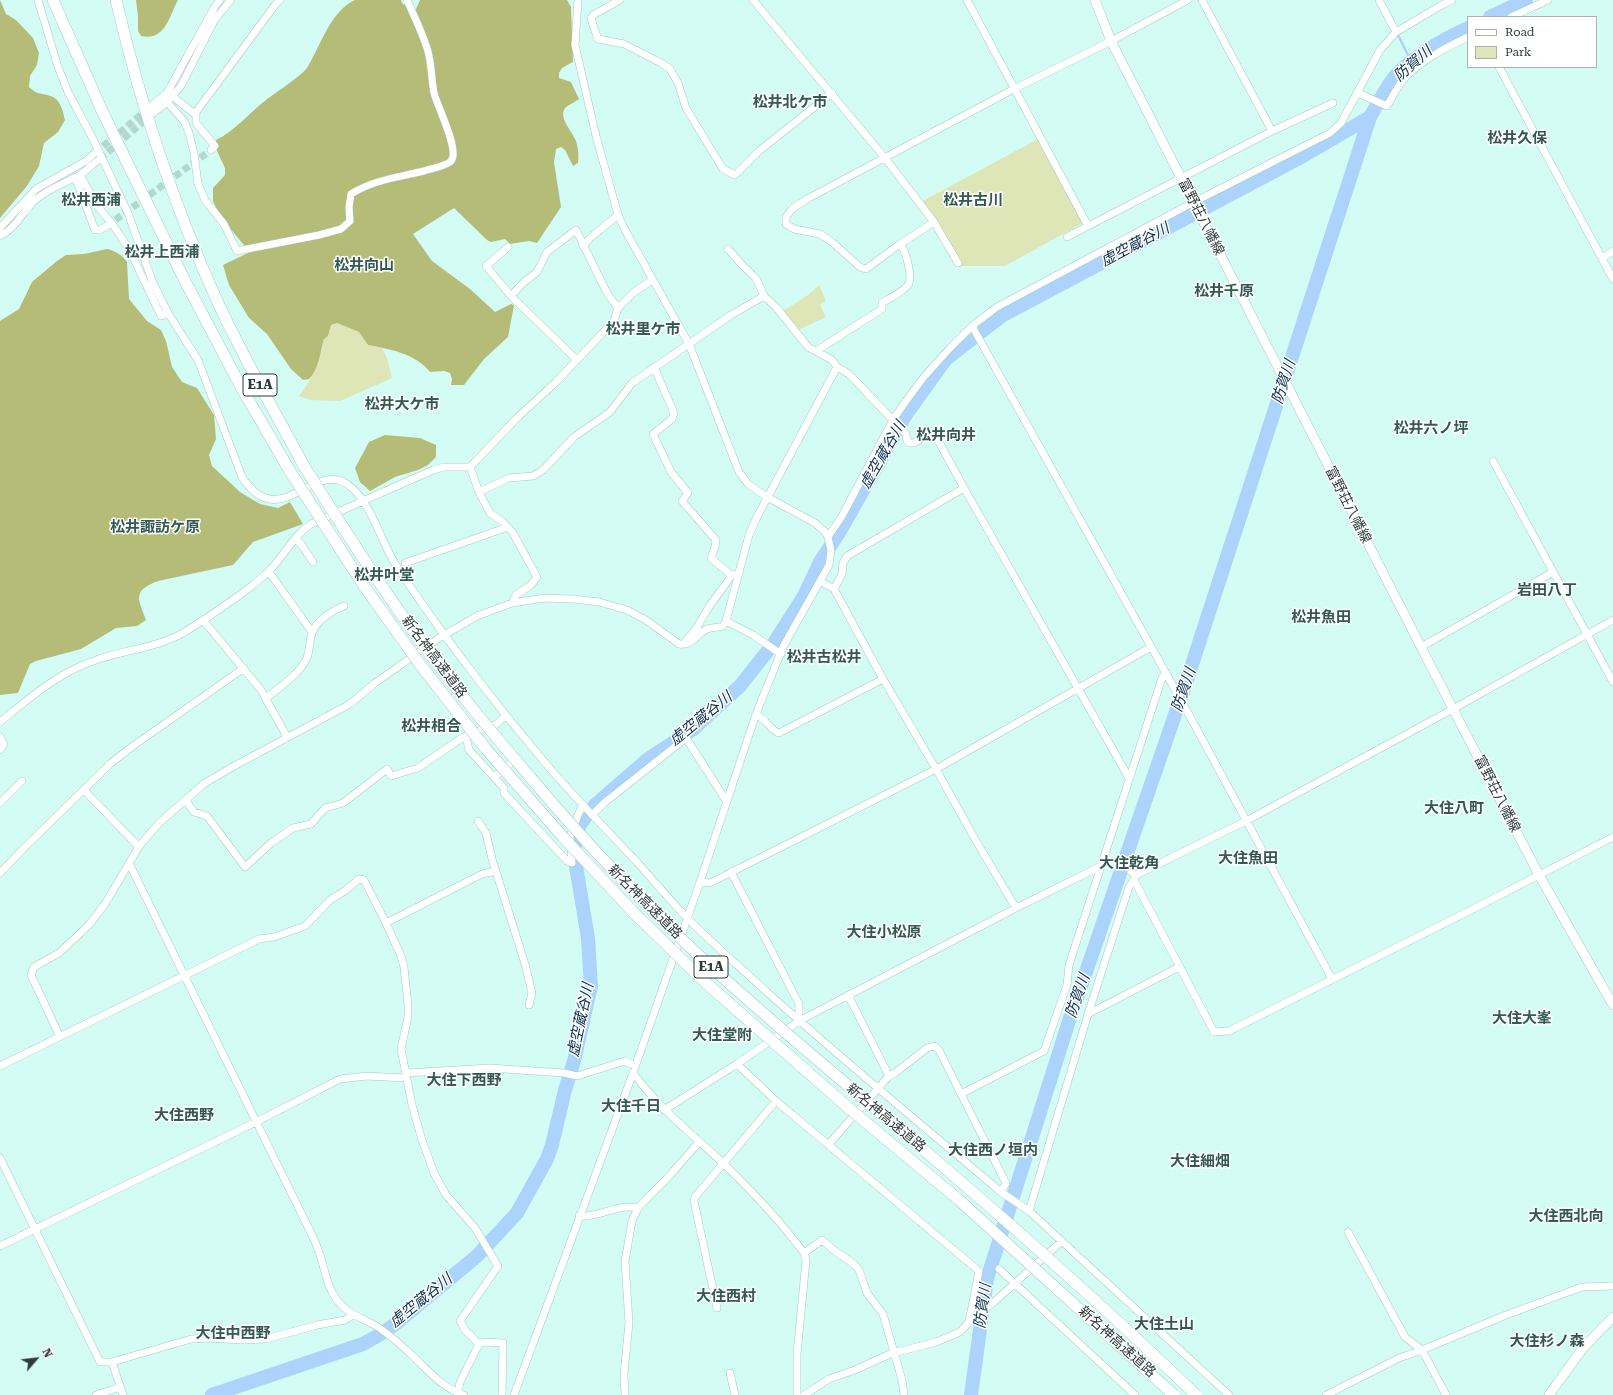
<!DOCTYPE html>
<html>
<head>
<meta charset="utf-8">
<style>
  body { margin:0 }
  #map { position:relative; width:1613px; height:1395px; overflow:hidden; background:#d3fdf4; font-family:"Roboto Serif",serif }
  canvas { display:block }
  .legend { position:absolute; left:1467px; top:16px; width:130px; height:52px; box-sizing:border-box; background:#fff; border:1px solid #abb1b0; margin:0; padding:5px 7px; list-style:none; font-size:12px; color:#2c3d39 }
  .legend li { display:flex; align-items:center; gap:8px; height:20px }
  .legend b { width:20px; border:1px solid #abb1b0 }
  .north { position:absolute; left:16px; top:1339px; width:40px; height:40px; -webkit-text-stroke:3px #fff; paint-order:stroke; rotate:62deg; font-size:11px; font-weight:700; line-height:16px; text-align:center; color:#2c3d39 }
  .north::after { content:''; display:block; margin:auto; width:14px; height:18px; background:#2c3d39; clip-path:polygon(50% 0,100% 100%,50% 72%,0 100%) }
</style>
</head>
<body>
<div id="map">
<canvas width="1613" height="1395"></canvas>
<ul class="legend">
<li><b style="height:5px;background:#fff"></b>Road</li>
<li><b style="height:11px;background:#dee5b6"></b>Park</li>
</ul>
<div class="north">N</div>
</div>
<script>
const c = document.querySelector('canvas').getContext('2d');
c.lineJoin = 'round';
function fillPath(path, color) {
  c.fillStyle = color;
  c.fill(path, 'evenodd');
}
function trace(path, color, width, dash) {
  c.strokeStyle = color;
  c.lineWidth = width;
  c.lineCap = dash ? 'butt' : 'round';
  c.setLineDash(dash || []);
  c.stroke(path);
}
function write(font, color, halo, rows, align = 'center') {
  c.font = font + ' "Roboto Serif","Noto Sans JP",serif';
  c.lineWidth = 3;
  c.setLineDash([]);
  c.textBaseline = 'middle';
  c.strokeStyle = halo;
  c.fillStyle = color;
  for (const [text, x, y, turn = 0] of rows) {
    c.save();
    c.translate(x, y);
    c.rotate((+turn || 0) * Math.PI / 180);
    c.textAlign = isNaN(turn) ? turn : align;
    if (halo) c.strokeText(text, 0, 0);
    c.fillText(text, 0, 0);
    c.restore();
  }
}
fillPath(new Path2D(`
  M1038,139L1083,223L1005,266H958L921,202Z
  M819,285L826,301L820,305L826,317L798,330L783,311L808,295Z
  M337,323L359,332L368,345L382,348L387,358L392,378L340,401L310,400L299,396C314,377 318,361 324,339L328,336L331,325Z`), '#dee5b6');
fillPath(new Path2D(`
  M0,0L6,14L16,20L33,38L39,53L37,65L30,76L29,87C39,96 39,92 50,96C60,98 63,111 65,120L58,132L44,143L39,166L27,186L0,218Z
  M136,0H178C169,16 166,41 141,36L138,31V16Z
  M355,0H401L402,3L411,10L416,9L420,0H567L571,7L573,62L562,68L559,73V78L571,82L579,99C575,102 568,105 565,108C558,118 573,132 576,141C578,147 579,156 578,163L573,166L565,150L561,147L556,149L554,162L561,207L537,243L529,241L510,244L505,239L491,242L487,240L454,208L413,234L432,261L470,289L495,312L511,304L514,305L508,337L484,359L464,385H451L452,379L450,373L444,371L430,372C416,354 390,349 368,345L359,332L337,323L331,325L328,336L324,339C320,352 319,369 309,379L303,380L291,369L267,334L249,318L229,285L223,265L250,252L221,218L213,201V188L225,175V168L217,151L216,140C235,131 249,113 266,100C275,93 301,76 307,68C320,47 331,10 355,0Z
  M107,249C116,251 122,255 127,262L129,299L147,321L161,330L166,341L172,367L182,382L197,388L214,415L216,439L209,455L212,466L240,492L260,504L278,508L290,502L303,524L253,542L233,565L158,581C132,591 138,598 146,620L137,626L116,628L81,649L36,661L30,664L18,693L0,695V321L19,309L32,282L57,261L66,255L84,254Z
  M385,435L420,438L436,445V457L428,465L418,470L395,477L370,491L360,482L355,468L369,442Z`), '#b4bc78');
trace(new Path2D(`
  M1397,33L1411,61`), '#abd3fc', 2.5);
trace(new Path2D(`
  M1490,17L1526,0
  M212,1395L363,1344L379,1335L394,1325L477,1256L517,1213L547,1159L552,1145L565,1090L574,1061L591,986L588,938L575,860V836L581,823L594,806L648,759L692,730L740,686L774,643L804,596L820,562L840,531L905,416L946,359L1003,315L1303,156L1370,117
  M971,1395L987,1279L1069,1021L1186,683L1370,117C1378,104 1386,87 1396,75C1416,54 1442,40 1468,28`), '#abd3fc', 14);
trace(new Path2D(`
  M95,153L149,108
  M100,159L150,116
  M107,226L211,150`), '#b2d7cf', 7, [7, 3.5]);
const minor = new Path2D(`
  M38,0L57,64L68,92L93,139L128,213L153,283L168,313L198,360L242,477C281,537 315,454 352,488C374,508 381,544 398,568C443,637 494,702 547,765C575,798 606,829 636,861C653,880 670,900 687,918C713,944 741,968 768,993C844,1061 923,1126 1001,1192L1029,1211L1229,1395
  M620,0L593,15L591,19L598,39L624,44L661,63L670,69L678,83L686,108L723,169L735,175L759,151L832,93
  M753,0L885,158L934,222L958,263
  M967,0L1088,226
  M1202,0L1272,131
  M1379,0L1396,32
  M1511,17L1548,0
  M1499,67L1613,279
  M1358,93L1387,106C1392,98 1397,87 1403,80C1421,60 1445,48 1468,37
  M172,96L196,115
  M167,102L184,121L189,133L194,153L198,184L205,200L224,224L237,251L319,235L341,229L350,221L349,207L351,194C373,180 399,177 424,171C432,168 443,167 450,162C462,154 437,106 434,93C431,78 432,63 427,48C422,32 414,16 407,0
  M150,107L167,93L214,8L220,0
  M153,113L165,104L181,86L215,19L231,0
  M211,150L215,146L196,123V112L275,5L280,0
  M80,175L98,207L113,225L129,249L161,316L168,313
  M75,177L95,230H99L107,226
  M934,222L900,244L866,269L860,267L832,242L820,234L794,229L786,224V217L792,209L807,199L1012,90L1111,41L1188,0
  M0,228L36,189L86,161L95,153
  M0,236C15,229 23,212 34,201C47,189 65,183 80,175C87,170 93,164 100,159
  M1067,237L1272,131L1333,103
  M583,246L591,237L618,215
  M508,247L486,266L511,296L577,360
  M728,249L743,266L756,278L764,296L776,307L808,347L832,360L837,367L849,374L906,434L907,441L910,443H914L933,431L964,488L847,556L843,563L842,574L834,589
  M1602,258L1613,251
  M511,296L523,283L537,272L547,252L576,230L607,293L618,308
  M972,326L1187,711L1332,979
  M816,351L882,309V303C888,299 908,289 909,283C912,274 906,251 900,244
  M654,367L674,413L672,419L653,434L671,472L688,493L682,501L716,540L715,547L711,558L731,575L739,574
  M1493,461L1613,682
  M470,467L518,417L555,383L614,321L618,308L633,293L652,280
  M470,467L479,492L490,513L503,522L513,533L537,577L531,585L516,595L512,603
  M964,488L1129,778
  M479,492L509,478L533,476L543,470L574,437L610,412L632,383L731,315L764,296
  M828,537L842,516L893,420L906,401L923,378L950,348L972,326L997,307L1194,202L1330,133L1341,123L1380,50L1396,32L1440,6L1452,0
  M295,539L301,544L313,562
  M405,563L508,527
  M269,572L312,632
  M820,581L834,589L883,679L936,769L976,841L1016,908
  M203,620L261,690L287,737
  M684,643L696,629L710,605L728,581L731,575
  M1421,647L1553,572
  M781,654L753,635L726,621L749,535L757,517L837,367
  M266,698C280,687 297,676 306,660C310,653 309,642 312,633C317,620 332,611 344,606
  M756,714C766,719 771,731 779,733L883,679
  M0,722C31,697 60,671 99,659C126,650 158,647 183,633C207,618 230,603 253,585C258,580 264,576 269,571C284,556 293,536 311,524L433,470L444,467H470
  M466,736L469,750L504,788V793L567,861L572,863L570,836L578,815L583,805
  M0,737L4,744L0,750
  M494,777L511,763
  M84,790L139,847
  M186,801L194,812L207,816L245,867L271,843L293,828L311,824L325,808L343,803L387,769L391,776L418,768L463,737L497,724L506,715
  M0,803L22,781
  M592,815L604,803L686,738L727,802
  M478,821L486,833L492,859L525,964L532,993L529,1005
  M129,863L309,1229C313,1237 317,1246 320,1255C325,1270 327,1287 337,1300C349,1316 363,1318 378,1327C392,1337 406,1349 418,1361C431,1374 445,1389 464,1395
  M731,872L799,1004V1021
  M1131,872L1136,875L1246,821L1453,709L1613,620
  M0,873L23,849L111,763L133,746L244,668
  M1134,880L1214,1032L1229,1031L1469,911L1613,837
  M700,882L710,883L936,769L1151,647
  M386,923L482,874L496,871
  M848,995L889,1076L895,1073L927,1048L934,1046L939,1050L961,1094
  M1088,1014L1179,967
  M60,1037L31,975L34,967L59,953L88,926L105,904L140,845L159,823L205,783L236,765L350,704L375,683L439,638L477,616L512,603L544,598L573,599L599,602L627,610L646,620L679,644C693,646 696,634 707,629C712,627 718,628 723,626L726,621
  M737,1064L776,1101
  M0,1066L259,939L274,937L305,926L330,900L346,890L359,879L364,880L386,923L401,956L404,967L408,1005V1017L401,1049L412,1105L422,1140L434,1173L446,1195L475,1228L498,1266L460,1321L465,1330L479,1344L460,1382L458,1393
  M406,1073L490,1068L564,1073L577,1076L625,1061L635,1066
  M633,1073C660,1109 692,1134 724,1164C753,1192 780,1221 804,1253L806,1260L797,1354V1395
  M664,1110L737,1064L799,1021L1016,908L1101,866
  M828,1145L889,1076
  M0,1158L100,1362H112L191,1339L210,1338L241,1340L266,1339L317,1325L345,1320L353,1315
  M1001,1192L1006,1183L961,1094L1044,1051L1067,985L1069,965L1162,678L1166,673
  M1029,1211L1088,1014L1129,887L1134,880L1135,877
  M579,1216C599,1218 618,1203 638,1208
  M1348,1232L1405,1337L1422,1350L1446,1395
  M0,1246L256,1122L340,1079L366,1076L406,1078
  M804,1253L822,1240L835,1251L854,1264L859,1270L867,1293L883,1314L902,1380L904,1395
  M999,1269L1135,1395
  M717,1308L694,1201L695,1197L776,1101L979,1271L969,1322
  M479,1344L484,1342L503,1343L502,1395
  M112,1362L123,1395
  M730,1373L735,1395
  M96,1395L120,1387
  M514,1395L633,1073L700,882L756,714L783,647L829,565L831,551L828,537L825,532L815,523L767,497L748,484L739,472L689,344L625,230L618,215L596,136L575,45L578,0
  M625,1395L624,1374L629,1323L625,1261L632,1221L638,1208L671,1174L699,1142
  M804,1395L829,1379L855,1370L890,1354L936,1342L960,1332L969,1322L994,1302L1062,1241
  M1326,1395L1399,1358L1422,1350L1506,1315L1582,1287L1613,1286`);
const major = new Path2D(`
  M1095,0L1111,41L1421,647L1539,875L1613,1005
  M1549,1395L1583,1348L1613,1317`);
const highway = new Path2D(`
  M53,0L103,113L185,281L241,387L291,473
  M116,0C140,103 174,206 218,303C244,359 275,412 304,466`);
trace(minor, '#a3cbc4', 8);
trace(major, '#a3cbc4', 10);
trace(highway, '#a3cbc4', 12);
trace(minor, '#fff', 7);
trace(major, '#fff', 9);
trace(highway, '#fff', 11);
const highwayBridge = new Path2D(`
  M304,466C341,525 378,583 419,639C452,685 488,728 525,771C582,839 643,904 708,964C790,1039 876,1108 960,1181C1040,1250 1119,1321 1196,1395
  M291,473L364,586L422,667L486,749L563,837L634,913L706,983L851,1110L959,1200L1174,1395`);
trace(highwayBridge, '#a3cbc4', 12, []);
trace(highwayBridge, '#fff', 11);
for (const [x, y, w] of [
  [260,385,34],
  [711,967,34]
]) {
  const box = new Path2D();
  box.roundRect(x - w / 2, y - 11, w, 22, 3);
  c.fillStyle = '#fff';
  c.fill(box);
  trace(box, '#2c3d39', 1);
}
write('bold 13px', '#2c3d39', null, [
  ["E1A",260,385],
  ["E1A",711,967]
]);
write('14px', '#2c3d39', '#fff', [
  ["富野荘八幡線",1201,217,63],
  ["富野荘八幡線",1348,505,63],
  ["新名神高速道路",434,657,53],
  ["富野荘八幡線",1497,794,63],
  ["新名神高速道路",645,902,45],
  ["新名神高速道路",886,1118,40],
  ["新名神高速道路",1117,1342,42]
]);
write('italic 15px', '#082d4e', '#fff', [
  ["防賀川",1413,64,-41],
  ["虚空蔵谷川",1135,245,-28],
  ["防賀川",1284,382,-72],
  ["虚空蔵谷川",883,455,-60],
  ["防賀川",1184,690,-71],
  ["虚空蔵谷川",701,719,-39],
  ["防賀川",1078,996,-71],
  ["虚空蔵谷川",581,1020,-78],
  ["虚空蔵谷川",421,1301,-39],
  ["防賀川",983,1306,-82]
]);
write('bold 15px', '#345952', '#fff', [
  ["松井北ケ市",790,103],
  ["松井久保",1517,139],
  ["松井西浦",91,201],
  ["松井古川",973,201],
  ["松井上西浦",162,253],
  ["松井向山",364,266],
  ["松井千原",1224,292],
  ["松井里ケ市",643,330],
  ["松井大ケ市",402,405],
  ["松井六ノ坪",1431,429],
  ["松井向井",946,436],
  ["松井諏訪ケ原",155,528],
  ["松井叶堂",384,576],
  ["岩田八丁",1547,591],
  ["松井魚田",1321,618],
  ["松井古松井",824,658],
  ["松井相合",431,727],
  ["大住八町",1454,809],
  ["大住魚田",1248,859],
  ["大住乾角",1129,864],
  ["大住小松原",884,933],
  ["大住大峯",1522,1019],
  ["大住堂附",722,1036],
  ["大住下西野",464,1081],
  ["大住千日",631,1107],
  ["大住西野",184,1116],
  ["大住西ノ垣内",993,1151],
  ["大住細畑",1200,1162],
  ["大住西北向",1566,1217],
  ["大住西村",726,1297],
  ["大住土山",1164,1325],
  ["大住中西野",233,1334],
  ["大住杉ノ森",1547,1342]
]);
</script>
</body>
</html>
